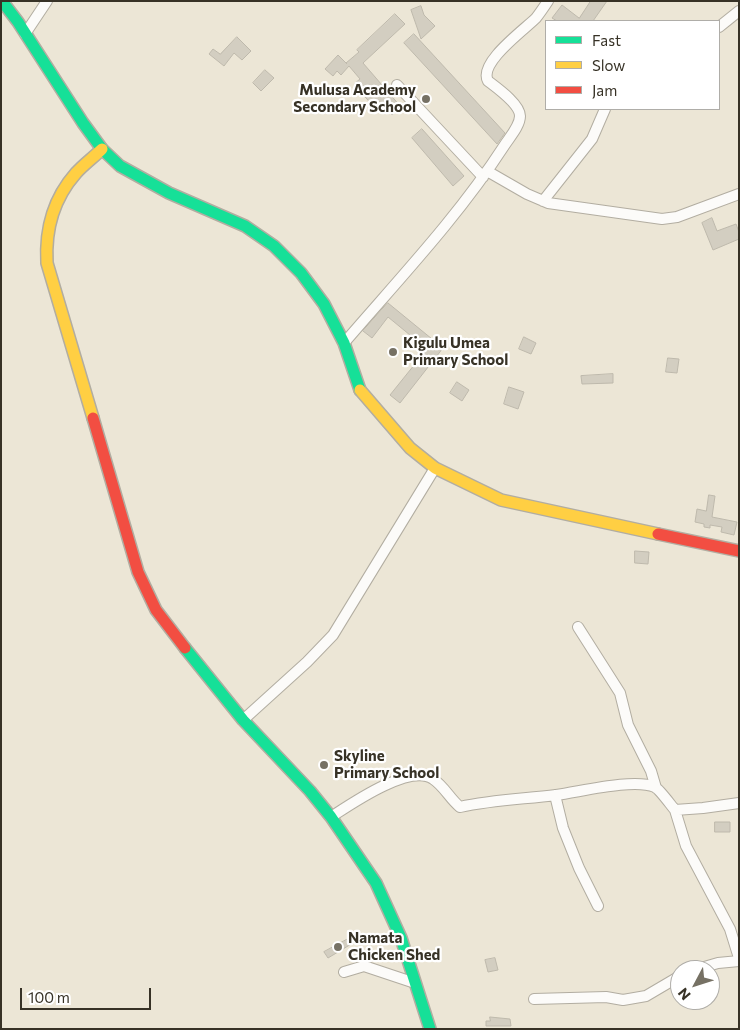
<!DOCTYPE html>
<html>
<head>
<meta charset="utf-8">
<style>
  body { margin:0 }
  #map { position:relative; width:740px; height:1030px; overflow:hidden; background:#ece6d6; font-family:Commissioner,sans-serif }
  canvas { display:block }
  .frame { position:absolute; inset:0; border:2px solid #373226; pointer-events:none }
  .legend { position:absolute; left:545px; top:20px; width:175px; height:90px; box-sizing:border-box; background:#fff; border:1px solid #afada8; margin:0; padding:6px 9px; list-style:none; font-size:15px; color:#373226 }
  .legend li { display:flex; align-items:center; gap:10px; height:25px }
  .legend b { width:25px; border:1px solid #afada8 }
  .north { position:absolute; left:670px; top:960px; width:50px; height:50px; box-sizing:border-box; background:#fff; border:1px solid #afada8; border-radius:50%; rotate:230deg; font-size:14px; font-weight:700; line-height:20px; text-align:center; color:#373226 }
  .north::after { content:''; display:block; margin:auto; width:18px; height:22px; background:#767164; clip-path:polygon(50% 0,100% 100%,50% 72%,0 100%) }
  .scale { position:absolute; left:20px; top:988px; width:131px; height:22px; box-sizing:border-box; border:2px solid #373226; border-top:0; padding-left:6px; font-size:15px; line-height:18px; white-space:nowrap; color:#373226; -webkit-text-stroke:4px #fff; paint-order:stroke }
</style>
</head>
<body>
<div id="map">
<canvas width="740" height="1030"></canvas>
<div class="frame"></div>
<ul class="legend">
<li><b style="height:6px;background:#16e098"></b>Fast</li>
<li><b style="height:6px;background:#ffcf43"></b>Slow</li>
<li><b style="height:6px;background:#f24e42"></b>Jam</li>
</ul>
<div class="north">N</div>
<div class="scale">100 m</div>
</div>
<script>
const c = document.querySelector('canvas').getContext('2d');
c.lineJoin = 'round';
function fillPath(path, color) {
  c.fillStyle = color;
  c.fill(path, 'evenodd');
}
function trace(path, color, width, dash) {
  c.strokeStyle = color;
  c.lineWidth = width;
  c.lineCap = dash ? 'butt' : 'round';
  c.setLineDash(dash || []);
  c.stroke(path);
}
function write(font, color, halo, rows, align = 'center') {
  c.font = font + ' Commissioner,sans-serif';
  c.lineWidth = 4.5;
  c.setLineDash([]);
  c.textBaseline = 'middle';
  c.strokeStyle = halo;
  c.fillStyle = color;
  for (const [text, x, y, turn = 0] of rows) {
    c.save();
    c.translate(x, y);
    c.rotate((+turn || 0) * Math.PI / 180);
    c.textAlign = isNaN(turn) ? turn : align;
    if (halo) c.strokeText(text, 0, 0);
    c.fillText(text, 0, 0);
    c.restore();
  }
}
const building = new Path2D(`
  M591,1H607L593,21H557L552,18L562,5L579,18Z
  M421,6L424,15L435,26L421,39L411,10Z
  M395,14L405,24L363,63L401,107L392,115L379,101L373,106L354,84L360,79L349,66L341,75L337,71L333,76L325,69L338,55L347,64L346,63L359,52L357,50Z
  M414,34L505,133L497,144L404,43Z
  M237,37L251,51L242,60L234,53L224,66L209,54L213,49L220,54Z
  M265,70L274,78L261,91L253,83Z
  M422,129L464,176L453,186L412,138Z
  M712,218L717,231L736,224L739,232V239L713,250L702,223Z
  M388,303L443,348L400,403L390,395L427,349L388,317L372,338L363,331Z
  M524,337L536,343L531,354L519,349Z
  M668,358L679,359L677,373L666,372Z
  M613,374V383L582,384L581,376Z
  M457,382L469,390L462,401L450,393Z
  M509,387L524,392L518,409L504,404Z
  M709,495L715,496L712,517L737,522L734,535L721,532L722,527L710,525V528L704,527V524L695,522L697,509L706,511Z
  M635,551L649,552L648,564L635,563Z
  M715,822H730V832H715Z
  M350,938L353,943L328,958L324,952Z
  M495,958L498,970L488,972L485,960Z
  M490,1017L510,1019L511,1026H486V1021H490Z`);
fillPath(building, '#d3cec1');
trace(building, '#beb9ac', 1);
const street = new Path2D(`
  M719,27L739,11
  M25,34L47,1
  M397,85L483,177
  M487,171L527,194L548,203L662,219L677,217L739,194
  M543,201L592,139L605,109
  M344,343C399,279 458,217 504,146C509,138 520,126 520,116C520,104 497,88 488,81C478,63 524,30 536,18C540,13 544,7 548,1
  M578,627L620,693L628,725L651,771L656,788
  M243,720L307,662L333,635L435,468
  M555,795L563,828L579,868L598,906
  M675,810L686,846L730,929L739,958
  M331,817C351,804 410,763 433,779C444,786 450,799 460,807C492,800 524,799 556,795C580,792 633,778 655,787C660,790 670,804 675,810L703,808L739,803
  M694,970L718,963L739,961
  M344,972L364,966L415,983
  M534,999L606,997L623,1000L646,996L680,976`);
const fast = new Path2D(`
  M2,1L18,22L83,123L102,149L120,166L169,193L245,226L274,246L301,273L324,304L344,343L360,390
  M185,648L243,720L310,791L331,817L376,883L401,938L430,1029`);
const slow = new Path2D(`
  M360,390L410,448L435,468L501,500L658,534
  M93,418L47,263C45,229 53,199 76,173C84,164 94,157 102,149`);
const jam = new Path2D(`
  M93,418L138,572L156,610L185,648
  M658,534L739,551`);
trace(street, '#b2ada1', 12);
trace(fast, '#b2ada1', 14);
trace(slow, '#b2ada1', 14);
trace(jam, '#b2ada1', 14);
trace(street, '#fcfbf9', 10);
trace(fast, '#16e098', 11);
trace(slow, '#ffcf43', 11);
trace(jam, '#f24e42', 11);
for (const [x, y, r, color] of [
  [426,99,5,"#767164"],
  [393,352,5,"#767164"],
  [324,765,5,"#767164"],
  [338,947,5,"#767164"]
]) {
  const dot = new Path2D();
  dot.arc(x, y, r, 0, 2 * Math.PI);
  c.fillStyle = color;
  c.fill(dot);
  trace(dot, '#fff', 2);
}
write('bold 15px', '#373226', '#fff', [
  ["Mulusa Academy",416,90,"right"],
  ["Secondary School",416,107,"right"],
  ["Kigulu Umea",403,343],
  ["Primary School",403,360],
  ["Skyline",334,756],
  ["Primary School",334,773],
  ["Namata",348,938],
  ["Chicken Shed",348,955]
], 'left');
</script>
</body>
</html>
